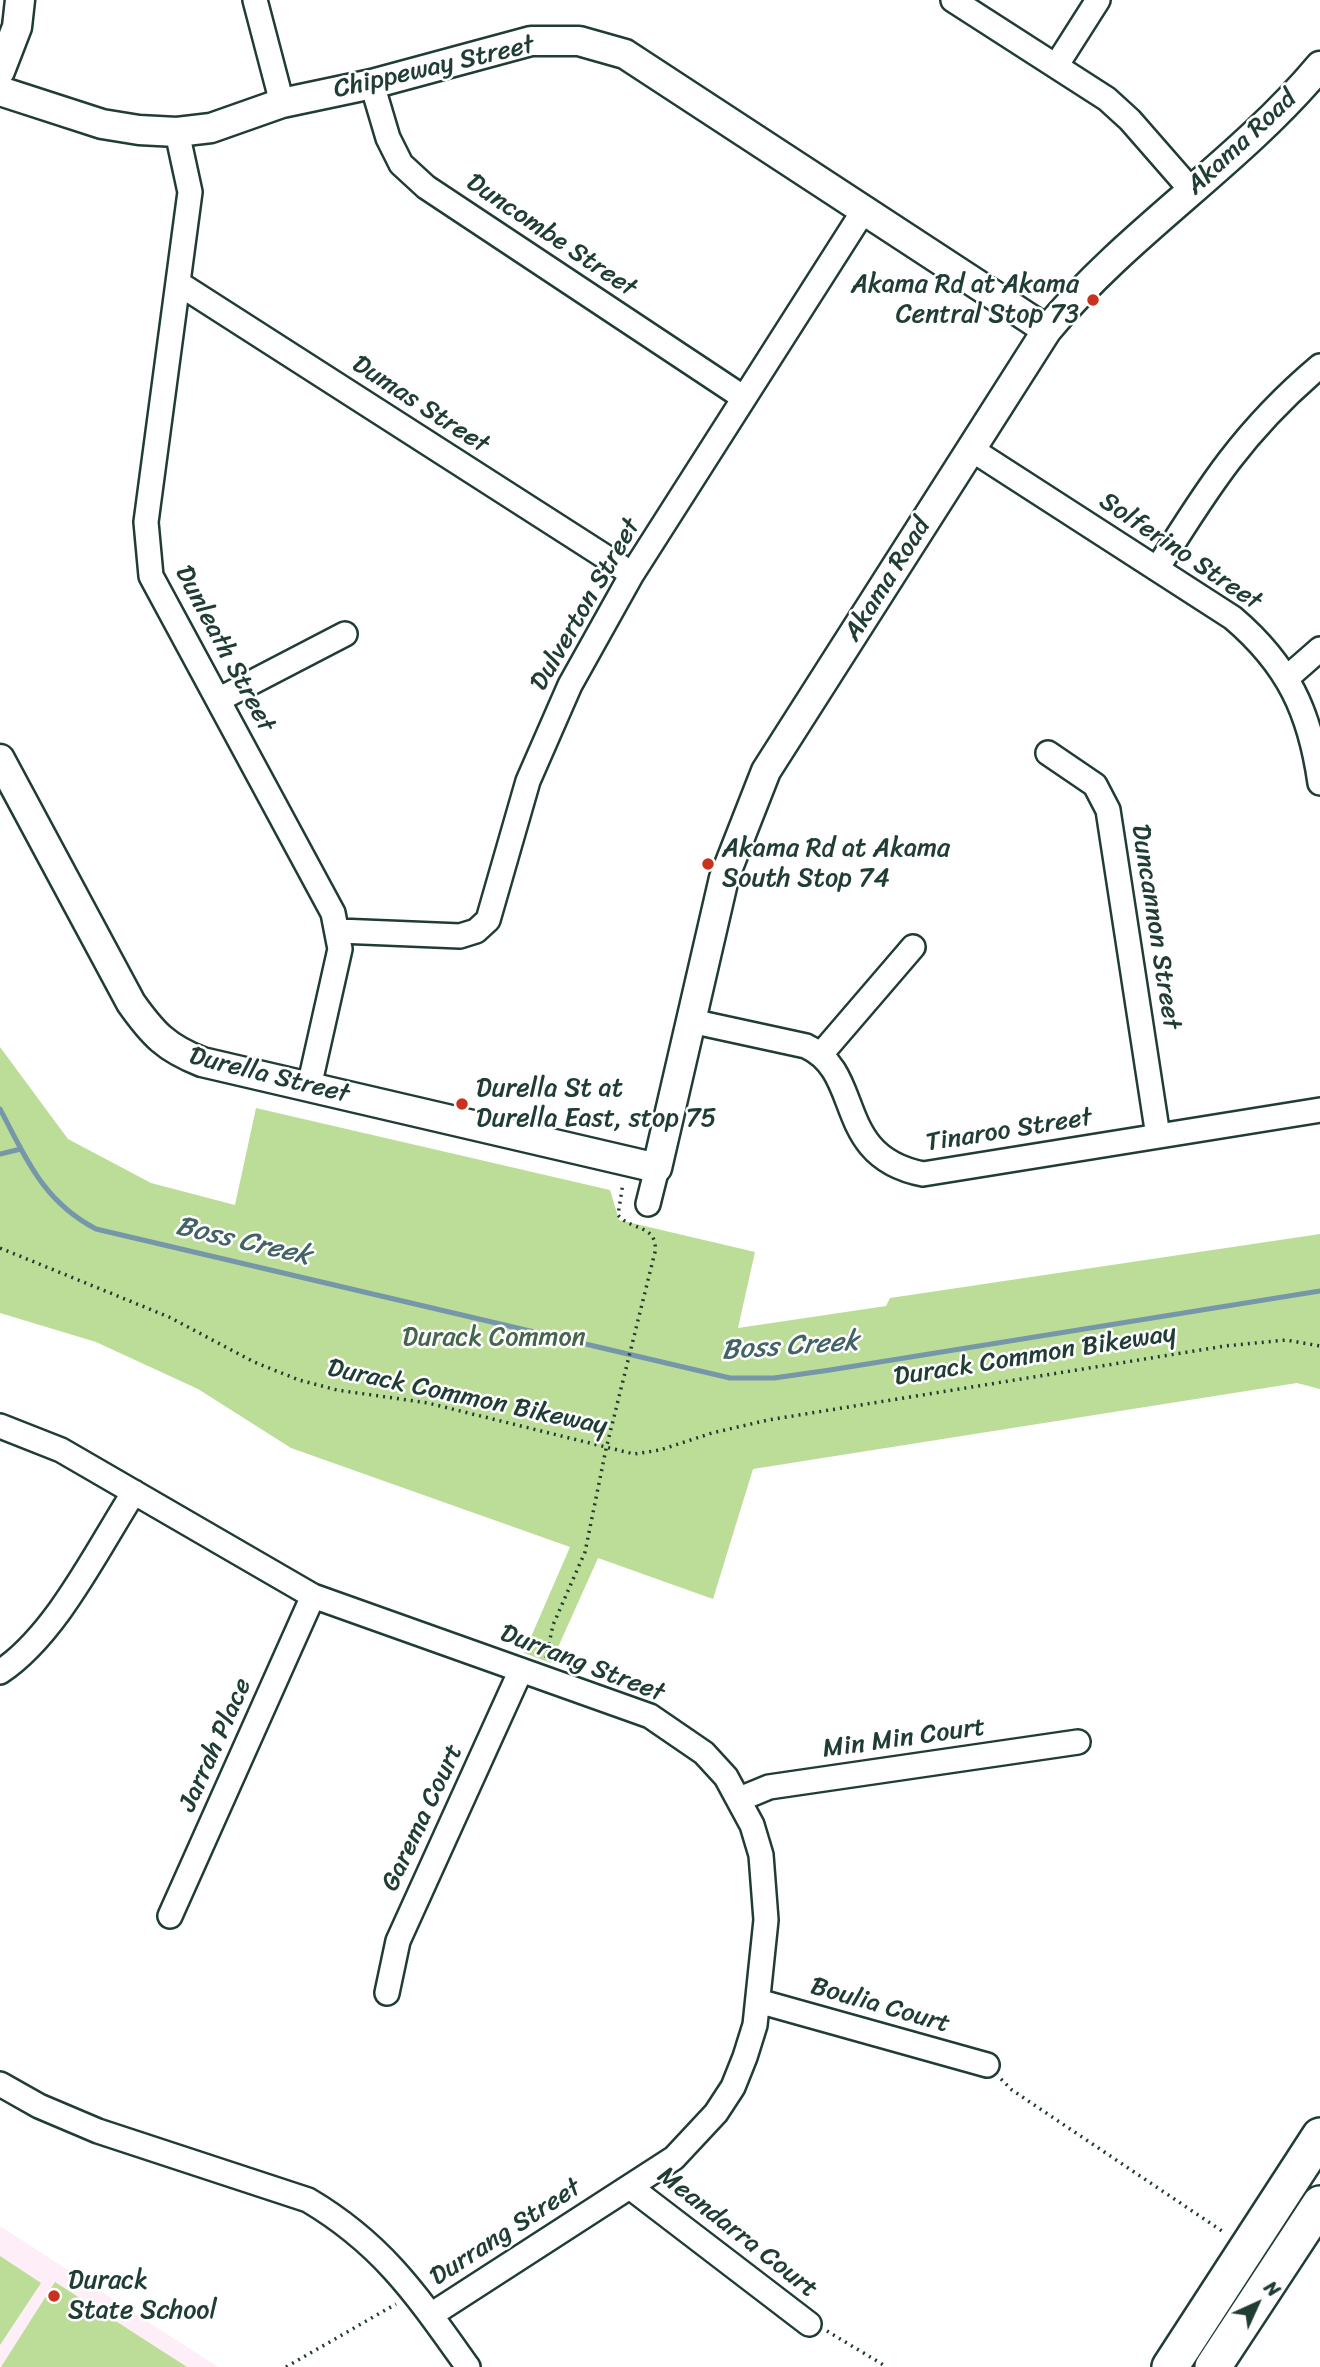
<!DOCTYPE html>
<html>
<head>
<meta charset="utf-8">
<style>
  body { margin:0 }
  #map { position:relative; width:1320px; height:2367px; overflow:hidden; background:#fff; font-family:Sriracha,sans-serif }
  canvas { display:block }
  .north { position:absolute; left:1222px; top:2269px; width:70px; height:70px; -webkit-text-stroke:5px #fff; paint-order:stroke; rotate:45deg; font-size:19px; font-weight:700; line-height:28px; text-align:center; color:#1f3d34 }
  .north::after { content:''; display:block; margin:auto; width:24px; height:32px; background:#1f3d34; clip-path:polygon(50% 0,100% 100%,50% 72%,0 100%) }
</style>
</head>
<body>
<div id="map">
<canvas width="1320" height="2367"></canvas>
<div class="north">N</div>
</div>
<script>
const c = document.querySelector('canvas').getContext('2d');
c.lineJoin = 'round';
function fillPath(path, color) {
  c.fillStyle = color;
  c.fill(path, 'evenodd');
}
function trace(path, color, width, dash) {
  c.strokeStyle = color;
  c.lineWidth = width;
  c.lineCap = dash ? 'butt' : 'round';
  c.setLineDash(dash || []);
  c.stroke(path);
}
function write(font, color, halo, rows, align = 'center') {
  c.font = font + ' Sriracha,sans-serif';
  c.lineWidth = 5;
  c.setLineDash([]);
  c.textBaseline = 'middle';
  c.strokeStyle = halo;
  c.fillStyle = color;
  for (const [text, x, y, turn = 0] of rows) {
    c.save();
    c.translate(x, y);
    c.rotate((+turn || 0) * Math.PI / 180);
    c.textAlign = isNaN(turn) ? turn : align;
    if (halo) c.strokeText(text, 0, 0);
    c.fillText(text, 0, 0);
    c.restore();
  }
}
fillPath(new Path2D(`
  M0,2226L218,2367H0Z`), '#fdeef8');
fillPath(new Path2D(`
  M0,1047L68,1139L151,1183L235,1205L256,1108L610,1190L619,1220L755,1252L738,1328L886,1306L890,1298L1320,1234V1389L1297,1383L753,1469L713,1599L598,1558L551,1663L524,1653L570,1547L291,1448L198,1389L96,1342L0,1313Z
  M0,2256L41,2283L0,2345Z
  M55,2282L187,2367H1Z`), '#bcdd97');
trace(new Path2D(`
  M0,1109C27,1160 43,1201 96,1229L730,1378H774L830,1370L1320,1291
  M0,1154L21,1149`), '#7597a9', 5);
const minor = new Path2D(`
  M255,0L282,103
  M953,0L1107,99L1130,120L1192,191
  M1056,66L1098,0
  M372,84L388,138L401,164L426,187L744,398
  M177,132L190,192L146,522L151,576L333,913L340,949L309,1087
  M178,283L632,574
  M971,449L1233,618C1288,665 1310,712 1320,783
  M1157,569C1208,487 1245,429 1320,366
  M1288,677L1320,649
  M218,700L345,634
  M1048,753L1095,785L1108,810L1158,1136
  M339,931L460,936L476,931L488,920L528,781L570,685L632,574L864,210
  M691,1021L806,1046C865,1073 832,1156 923,1174L1320,1110
  M822,1053L913,947
  M648,1204L657,1168
  M0,1426L61,1450L313,1596L650,1716L704,1753L726,1777L752,1825L761,1855L766,1920L755,2025L745,2057L733,2087L716,2113L674,2158L431,2315
  M0,1672C56,1635 97,1550 134,1492
  M740,1799L769,1787L1078,1742
  M170,1916L313,1596
  M387,1993L398,1941L521,1670
  M758,2001L987,2065
  M0,2084L39,2106L98,2131L308,2200C384,2245 418,2297 468,2367
  M630,2187L809,2324`);
const tertiary = new Path2D(`
  M0,71L17,27L20,0
  M0,91L102,124L139,130L177,132L211,128L282,103L372,84L531,41H579L625,54L1047,330
  M0,759L131,1003C153,1034 166,1048 202,1062L657,1168L724,878L766,771L1047,330C1128,232 1238,164 1320,66`);
const primary = new Path2D(`
  M1170,2367L1320,2136
  M1213,2367L1320,2204`);
trace(minor, '#1f3d34', 28);
trace(tertiary, '#1f3d34', 33);
trace(primary, '#1f3d34', 40);
trace(new Path2D(`
  M0,1248L169,1317L254,1362L299,1380L337,1390L428,1403L634,1454L660,1450L712,1433L768,1420L1225,1346L1286,1340L1320,1346
  M546,1658L553,1625L585,1552L606,1449L655,1252C658,1224 631,1231 618,1215L623,1183
  M1001,2079L1012,2090L1225,2233
  M827,2331L887,2367
  M286,2367L396,2304`), '#1f3d34', 3.5, [2, 5]);
trace(minor, '#fff', 23);
trace(tertiary, '#fff', 28);
trace(primary, '#fff', 35);
for (const [x, y, r, color] of [
  [1093,300,7,"#c8321e"],
  [708,864,7,"#c8321e"],
  [462,1104,7,"#c8321e"],
  [54,2296,7,"#c8321e"]
]) {
  const dot = new Path2D();
  dot.arc(x, y, r, 0, 2 * Math.PI);
  c.fillStyle = color;
  c.fill(dot);
  trace(dot, '#fff', 2.5);
}
write('26px', '#1f3d34', '#fff', [
  ["Chippeway Street",434,68,-13],
  ["Akama Road",1242,143,-43],
  ["Duncombe Street",551,236,34],
  ["Dumas Street",420,405,33],
  ["Solferino Street",1180,552,34],
  ["Akama Road",888,580,-58],
  ["Dulverton Street",586,605,-60],
  ["Dunleath Street",224,649,62],
  ["Duncannon Street",1155,927,81],
  ["Durella Street",269,1076,14],
  ["Tinaroo Street",1009,1131,-9],
  ["Durack Common Bikeway",1035,1356,-9],
  ["Durack Common Bikeway",467,1398,12],
  ["Durrang Street",582,1664,21],
  ["Min Min Court",904,1739,-8],
  ["Jarrah Place",216,1745,-66],
  ["Garema Court",423,1818,-65],
  ["Boulia Court",880,2006,16],
  ["Durrang Street",506,2233,-33],
  ["Meandarra Court",737,2233,38]
]);
write('26px', '#1f3d34', '#fff', [
  ["Akama Rd at Akama",1079,285,"right"],
  ["Central Stop 73",1079,315,"right"],
  ["Akama Rd at Akama",722,849],
  ["South Stop 74",722,879],
  ["Durella St at",476,1089],
  ["Durella East, stop 75",476,1119],
  ["Durack",68,2281],
  ["State School",68,2311]
], 'left');
write('26px', '#46654d', '#fff', [
  ["Durack Common",494,1338]
]);
write('italic 28px', '#436265', '#fff', [
  ["Boss Creek",243,1242,13],
  ["Boss Creek",790,1347,-4]
]);
</script>
</body>
</html>
